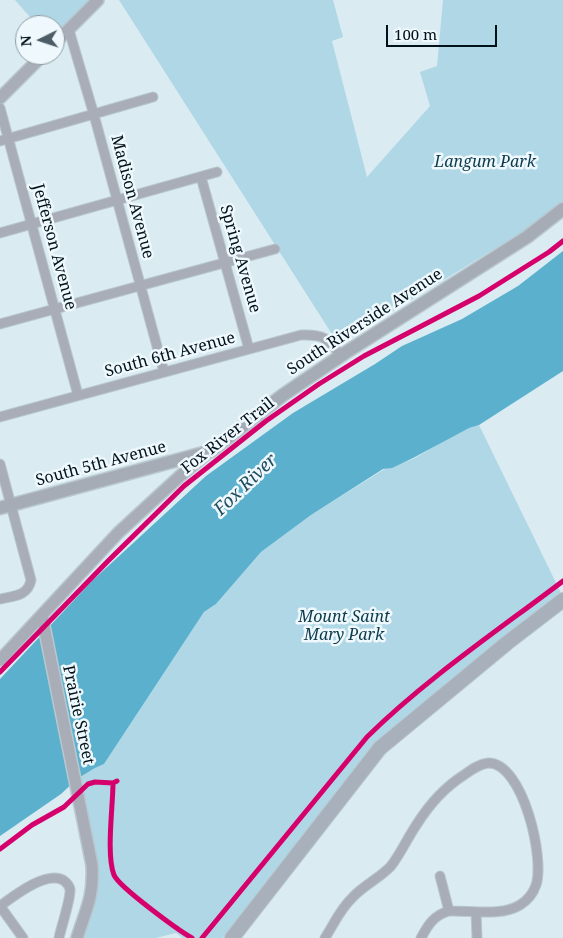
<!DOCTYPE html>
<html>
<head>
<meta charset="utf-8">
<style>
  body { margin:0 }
  #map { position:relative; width:563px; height:938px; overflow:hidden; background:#daebf2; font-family:"Noto Serif",serif }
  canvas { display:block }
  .north { position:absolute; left:15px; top:15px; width:50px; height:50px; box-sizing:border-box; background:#eef8fd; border:1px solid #8f9ca2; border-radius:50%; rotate:266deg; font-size:14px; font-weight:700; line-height:20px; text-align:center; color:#001119 }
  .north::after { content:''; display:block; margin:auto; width:18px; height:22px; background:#4c5d65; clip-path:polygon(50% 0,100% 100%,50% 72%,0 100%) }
  .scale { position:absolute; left:386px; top:25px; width:111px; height:22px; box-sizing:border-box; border:2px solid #001119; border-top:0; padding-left:6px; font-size:15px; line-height:18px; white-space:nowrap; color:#001119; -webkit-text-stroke:4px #eef8fd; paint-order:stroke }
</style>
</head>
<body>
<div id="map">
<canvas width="563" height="938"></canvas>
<div class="north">N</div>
<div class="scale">100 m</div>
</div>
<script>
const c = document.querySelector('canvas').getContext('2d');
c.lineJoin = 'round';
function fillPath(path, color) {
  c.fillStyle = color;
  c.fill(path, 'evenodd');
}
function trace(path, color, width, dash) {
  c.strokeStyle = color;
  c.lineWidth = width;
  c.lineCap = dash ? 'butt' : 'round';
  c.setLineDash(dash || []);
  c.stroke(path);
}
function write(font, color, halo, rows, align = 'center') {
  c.font = font + ' "Noto Serif",serif';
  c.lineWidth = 5;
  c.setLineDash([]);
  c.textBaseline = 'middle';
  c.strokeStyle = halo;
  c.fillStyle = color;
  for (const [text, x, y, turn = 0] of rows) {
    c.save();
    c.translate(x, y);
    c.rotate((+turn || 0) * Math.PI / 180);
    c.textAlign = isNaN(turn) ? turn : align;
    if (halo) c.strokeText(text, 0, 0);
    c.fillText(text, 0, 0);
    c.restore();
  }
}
fillPath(new Path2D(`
  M15,0H97L55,40V25H37Z
  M119,0H333L343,37L332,41L367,177L430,106L420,72L437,66L443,0H563V202L524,231L355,334L337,342Z
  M479,425L561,593C501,640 439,686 384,738L223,938H183L176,933L156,938H80L93,902L77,779L95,768L104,764L204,612L216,604L261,552L311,515L383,470C393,466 403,463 413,459C435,448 455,430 479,425Z`), '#b0d7e6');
fillPath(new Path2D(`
  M563,251V371L479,425L469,428L413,458L392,468L383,469L311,515L261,552L216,604L204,612L104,764L95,768L77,779L61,794L0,836V679L93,580L206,476L293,413L375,364L402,346L462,319L518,286Z`), '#5bb1cd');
const minor = new Path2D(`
  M69,30L94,115L164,372
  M0,108L78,395
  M0,141L153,97
  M201,177L249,349
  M0,233L217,172
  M0,324L275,249
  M0,417L301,335C324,334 327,338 341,356
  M0,464L31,580C28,596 14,596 0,599
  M440,876L449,911
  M0,906C14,896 45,871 63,880C66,882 69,885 70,889C71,899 61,927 59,938
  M0,906L23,938
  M476,912L477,938
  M325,938C334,924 340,909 353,897C364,885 380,878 391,866C401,853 408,837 417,824C429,805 445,787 464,775C471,770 479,764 488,763C523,762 545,859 536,885C533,894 528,900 520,905C500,917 471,910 449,911C434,915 428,925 421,938`);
const tertiary = new Path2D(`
  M55,43L98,0
  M0,98L43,55
  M42,616L92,865C94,897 86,909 77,938
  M0,660L118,533L180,476L209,452`);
const secondary = new Path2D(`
  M0,508L211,451L283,395L345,353L527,237L563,209`);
const primary = new Path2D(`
  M232,938L380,748L507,643L563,600`);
trace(minor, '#b9c7ce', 11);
trace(tertiary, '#b9c7ce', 14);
trace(secondary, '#b9c7ce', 15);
trace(primary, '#b9c7ce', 16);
trace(minor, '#a8adb7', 9);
trace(tertiary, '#a8adb7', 11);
trace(secondary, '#a6acb6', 12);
trace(primary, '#a7b0bb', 14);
trace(new Path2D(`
  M0,672L108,561L184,486L266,421L319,384L364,356L479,296L549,252L563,241
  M113,783C113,806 106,855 114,875C119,887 178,930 192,938
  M0,849L32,825L64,807L88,784L95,782L113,783L117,781
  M202,938L367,737C426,679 497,631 563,581`), '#d6006c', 5);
write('italic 16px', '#0b3b4b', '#eef8fd', [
  ["Langum Park",485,162],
  ["Mount Saint",344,617],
  ["Mary Park",344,635]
]);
write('16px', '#001119', '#eef8fd', [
  ["Madison Avenue",132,197,75],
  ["Jefferson Avenue",54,247,75],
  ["Spring Avenue",240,259,74],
  ["South Riverside Avenue",365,322,-33],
  ["South 6th Avenue",170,355,-15],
  ["Fox River Trail",228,436,-38],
  ["South 5th Avenue",101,464,-15],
  ["Prairie Street",78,715,78]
]);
write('italic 18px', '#204d5e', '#eef8fd', [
  ["Fox River",246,485,-44]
]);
</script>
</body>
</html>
